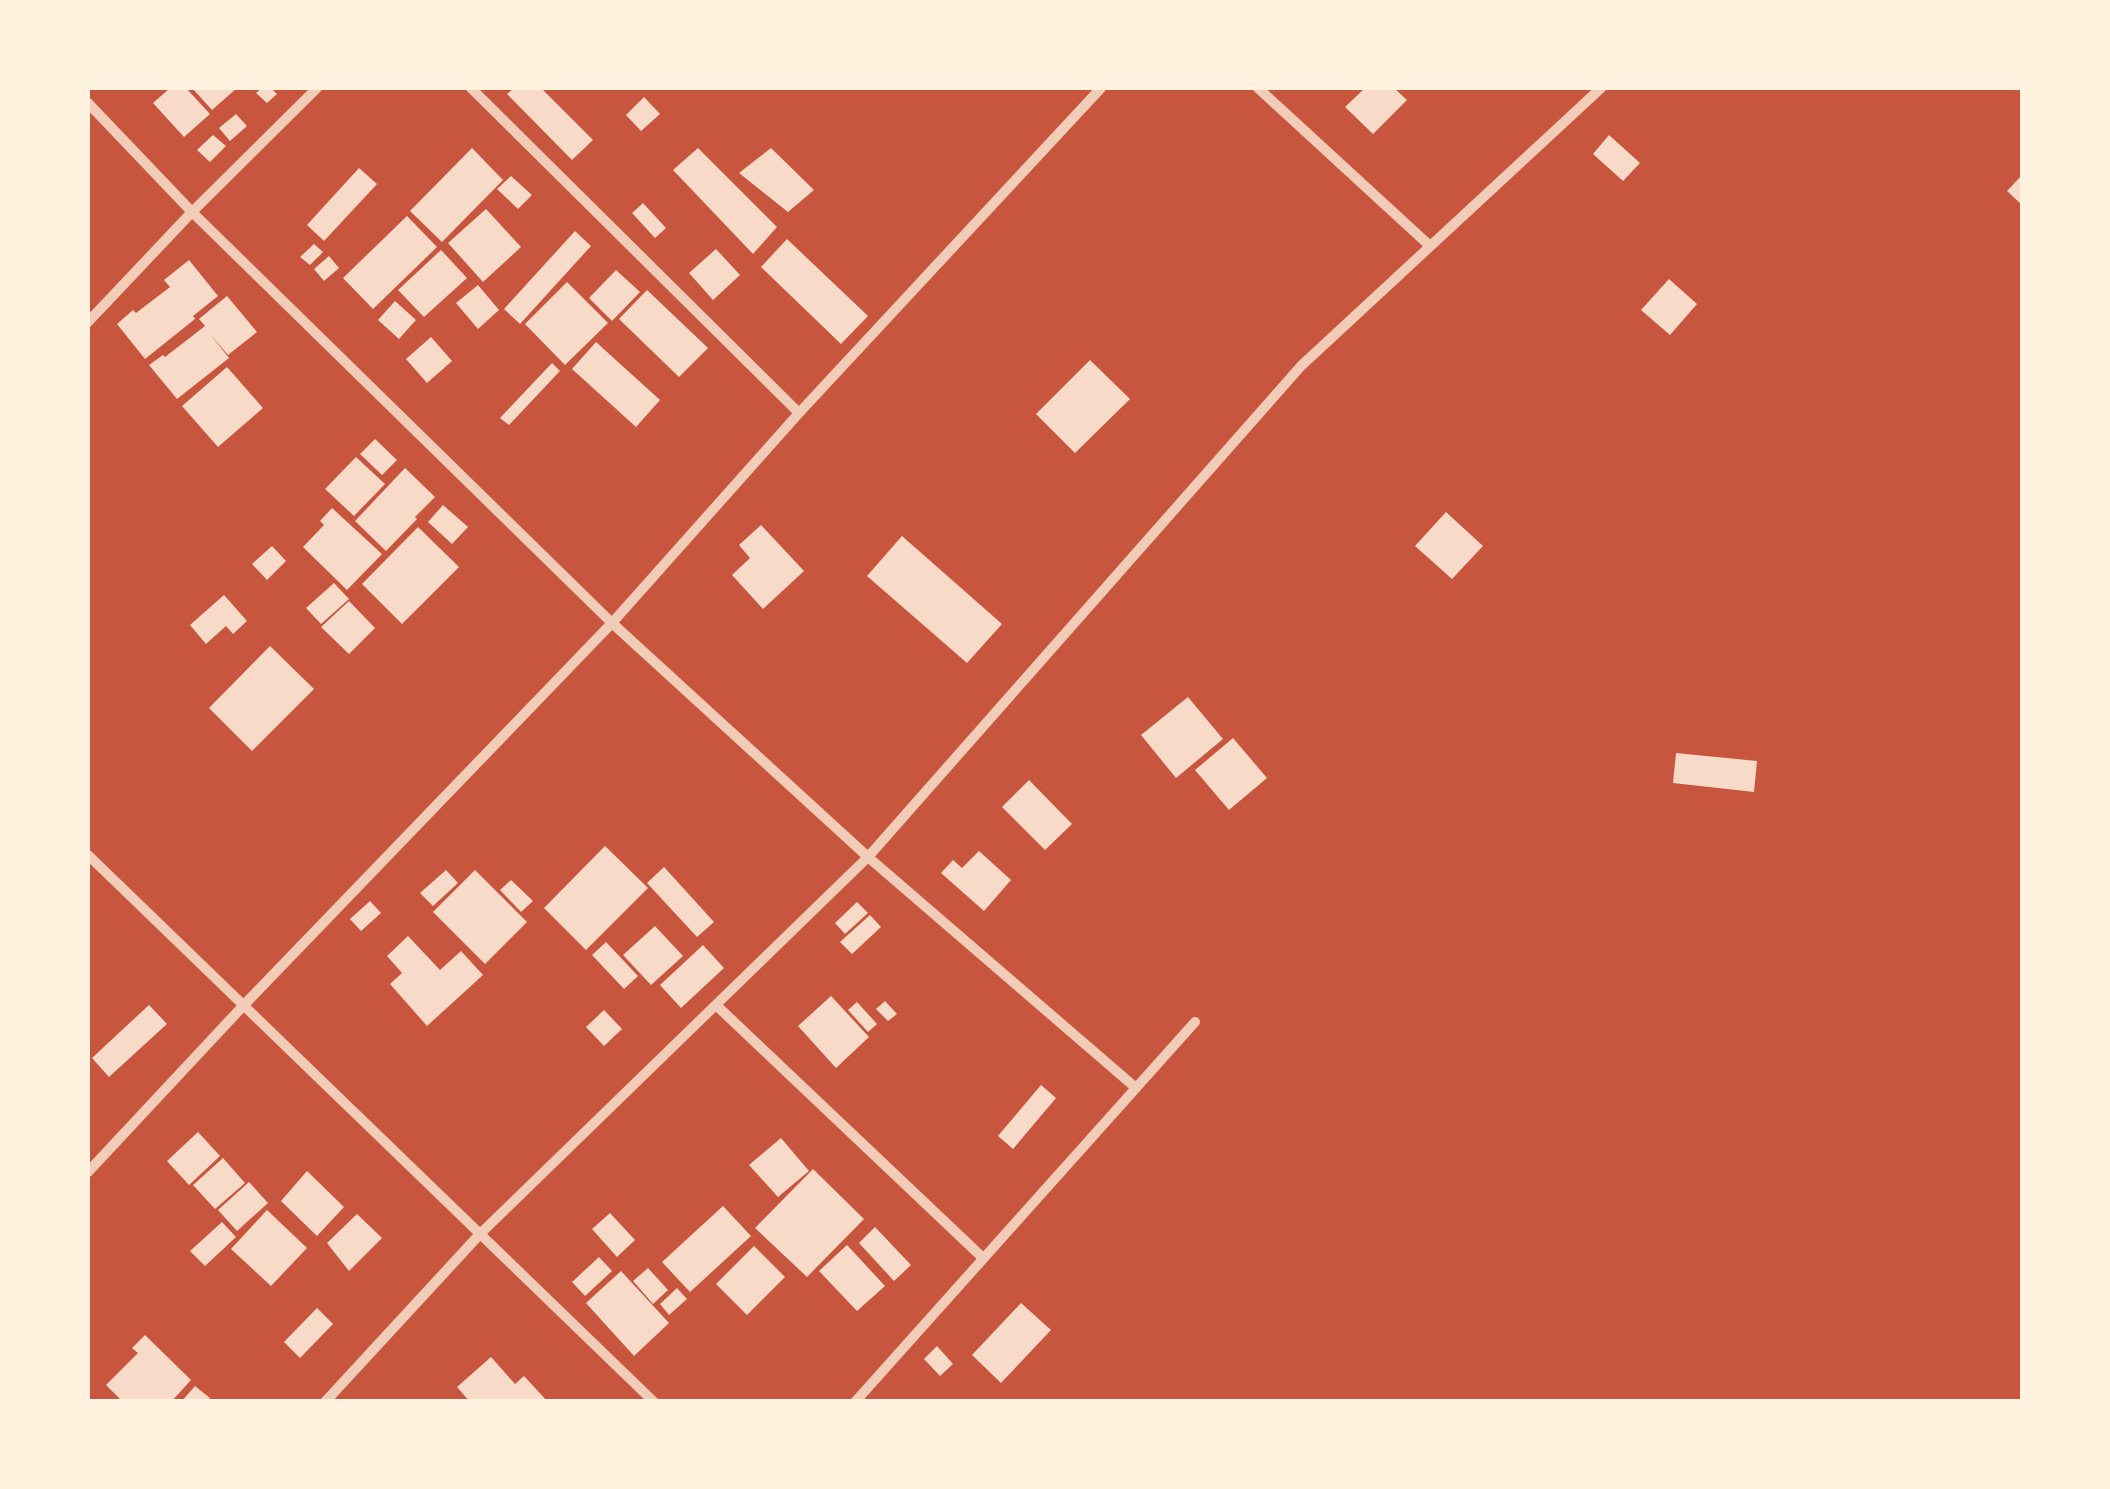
<!DOCTYPE html>
<html>
<head>
<meta charset="utf-8">
<style>
  body { margin:0 }
  #map { position:relative; width:2110px; height:1489px; overflow:hidden; background:#c8553d; font-family:"Playfair Display",serif }
  canvas { display:block }
  .frame { position:absolute; inset:0; border:90px solid #fff3e0; pointer-events:none }
</style>
</head>
<body>
<div id="map">
<canvas width="2110" height="1489"></canvas>
<div class="frame"></div>
</div>
<script>
const c = document.querySelector('canvas').getContext('2d');
c.lineJoin = 'round';
function fillPath(path, color) {
  c.fillStyle = color;
  c.fill(path, 'evenodd');
}
function trace(path, color, width, dash) {
  c.strokeStyle = color;
  c.lineWidth = width;
  c.lineCap = dash ? 'butt' : 'round';
  c.setLineDash(dash || []);
  c.stroke(path);
}
fillPath(new Path2D(`
  M170,88H186L210,114L184,137L153,103Z
  M192,88H237L212,110Z
  M262,88H271L277,94L267,103L256,93Z
  M514,88H541L593,140L572,160L507,94Z
  M1365,88H1394L1407,100L1373,134L1345,107Z
  M644,97L660,114L641,131L626,115Z
  M236,114L247,126L230,141L219,128Z
  M213,135L226,146L210,162L197,150Z
  M1609,135L1640,163L1623,181L1593,154Z
  M472,148L503,180L442,242L410,211Z
  M698,148L777,227L753,254L673,170Z
  M771,148L814,190L788,212L739,173Z
  M359,168L377,184L324,241L307,225Z
  M2022,175V205L2007,191Z
  M511,176L532,195L518,209L497,189Z
  M643,203L666,228L655,238L632,213Z
  M486,209L521,247L483,282L448,243Z
  M407,216L437,247L373,309L343,278Z
  M575,231L591,246L520,324L504,309Z
  M787,239L868,316L841,344L761,267Z
  M314,244L323,252L310,265L300,257Z
  M716,249L740,275L713,300L689,273Z
  M441,250L467,278L424,317L398,290Z
  M329,256L339,268L324,281L314,269Z
  M189,260L218,296L193,316L195,319L145,359L117,324L133,310L136,313L170,287L164,280Z
  M616,270L640,292L612,321L589,298Z
  M1669,279L1697,304L1670,335L1641,310Z
  M567,282L608,323L565,365L525,324Z
  M478,285L499,310L478,329L456,303Z
  M647,290L708,348L679,377L619,319Z
  M227,296L257,332L228,355L210,334L229,358L177,399L149,365L163,355L165,357L205,326L199,319Z
  M395,301L416,320L399,339L378,320Z
  M431,337L452,361L427,383L406,359Z
  M596,342L660,400L636,427L572,369Z
  M1090,360L1130,399L1075,453L1036,414Z
  M552,363L560,371L509,425L500,418Z
  M227,367L263,408L218,447L182,406Z
  M375,439L397,460L382,475L360,454Z
  M356,457L385,484L354,516L325,489Z
  M405,468L435,497L415,517L417,519L386,551L355,521Z
  M443,505L468,527L452,544L428,522Z
  M332,508L382,554L347,590L303,547L324,525L320,521Z
  M1446,512L1483,546L1452,579L1415,546Z
  M761,525L804,571L763,609L732,575L750,558L739,545Z
  M418,527L459,567L402,624L362,584Z
  M902,536L1002,624L967,663L867,576Z
  M272,546L286,561L267,580L252,564Z
  M334,583L349,599L321,624L306,608Z
  M224,595L247,621L233,634L226,626L206,644L190,625Z
  M349,601L375,628L349,654L321,627Z
  M270,646L314,689L252,751L209,708Z
  M1188,697L1223,739L1176,778L1141,735Z
  M1233,738L1267,778L1229,810L1195,770Z
  M1676,753L1757,761L1754,792L1673,783Z
  M1029,780L1072,824L1045,850L1002,807Z
  M605,846L648,888L586,950L544,908Z
  M979,851L1011,880L984,911L941,873L953,860L962,868Z
  M664,867L714,922L697,937L647,883Z
  M446,870L458,883L433,906L420,893Z
  M475,870L527,922L485,964L433,912Z
  M511,880L533,901L521,912L500,890Z
  M370,901L381,913L361,931L350,919Z
  M857,902L868,913L845,934L835,923Z
  M870,915L881,927L852,954L840,942Z
  M655,926L683,956L651,985L623,955Z
  M408,936L440,970L461,951L483,975L427,1026L390,984L402,973L387,956Z
  M606,942L638,976L624,989L592,955Z
  M703,945L724,968L681,1008L660,985Z
  M831,996L869,1037L836,1068L798,1026Z
  M885,1001L897,1014L888,1021L876,1009Z
  M857,1002L877,1024L868,1032L848,1010Z
  M149,1005L167,1024L109,1077L92,1058Z
  M604,1010L622,1029L604,1046L586,1027Z
  M1041,1085L1056,1098L1013,1149L998,1136Z
  M198,1132L220,1156L189,1185L167,1161Z
  M781,1138L809,1171L778,1197L749,1165Z
  M223,1158L245,1183L215,1209L193,1185Z
  M813,1169L864,1219L807,1277L755,1228Z
  M307,1171L344,1207L317,1236L281,1201Z
  M249,1182L268,1203L237,1231L218,1210Z
  M723,1206L751,1236L690,1292L662,1262Z
  M267,1210L307,1248L271,1286L231,1249Z
  M610,1213L635,1240L617,1257L592,1229Z
  M357,1214L382,1238L349,1271L327,1243Z
  M222,1222L236,1237L205,1266L190,1251Z
  M875,1227L911,1265L894,1281L859,1243Z
  M847,1245L885,1286L857,1311L819,1271Z
  M754,1246L785,1277L747,1315L716,1284Z
  M599,1257L612,1271L585,1296L572,1282Z
  M648,1268L668,1290L653,1304L633,1281Z
  M621,1271L669,1323L634,1356L586,1303Z
  M677,1288L687,1299L669,1315L660,1304Z
  M1021,1303L1051,1330L1001,1383L972,1355Z
  M317,1308L333,1324L300,1358L284,1342Z
  M145,1335L191,1380L171,1402H123L106,1385L138,1353L132,1348Z
  M937,1346L953,1364L940,1376L924,1359Z
  M491,1357L515,1384L524,1376L548,1402H470L457,1387Z
  M195,1386L210,1398L206,1402H181Z`), '#f7dbc8');
trace(new Path2D(`
  M471,88L799,413
  M1258,88L1430,246
  M88,103L192,212L612,623L868,857L1136,1088
  M88,322L192,212L317,88
  M88,855L654,1402
  M716,1005L983,1258
  M88,1172L243,1006L612,623L799,413L1101,88
  M325,1402L480,1234L868,857L1301,366L1601,88
  M855,1402L1195,1022`), '#f1ccb7', 10);
</script>
</body>
</html>
